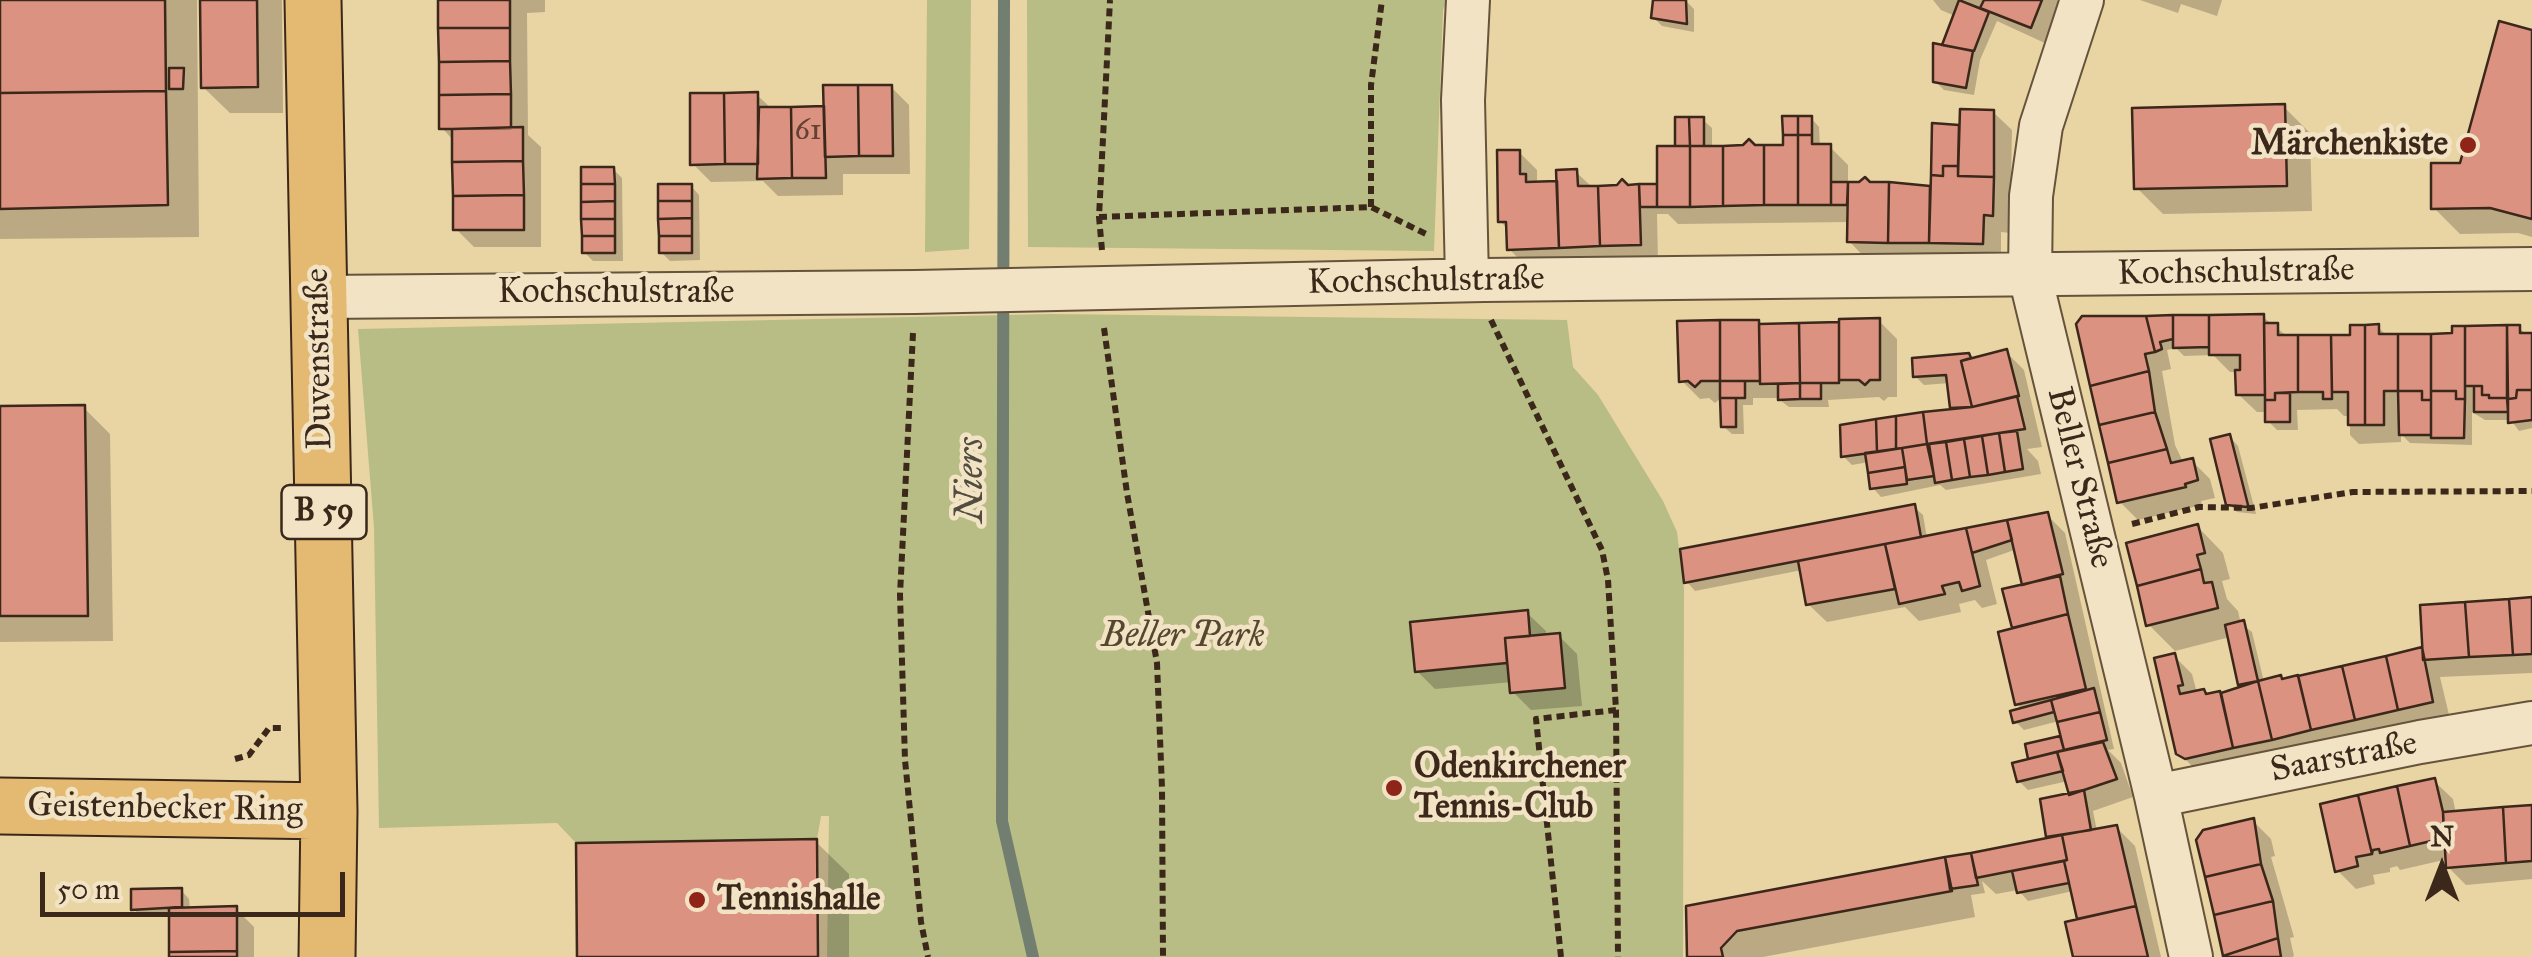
<!DOCTYPE html>
<html>
<head>
<meta charset="utf-8">
<style>
  body { margin:0 }
  #map { position:relative; width:2532px; height:957px; overflow:hidden; background:#e9d4a4; font-family:"IM FELL Great Primer",serif }
  canvas { display:block }
  .north { position:absolute; left:2392px; top:817px; width:100px; height:100px; -webkit-text-stroke:8px #f1e3c4; paint-order:stroke; rotate:0deg; font-size:28px; font-weight:700; line-height:40px; text-align:center; color:#3b281a }
  .north::after { content:''; display:block; margin:auto; width:35px; height:45px; background:#3b281a; clip-path:polygon(50% 0,100% 100%,50% 72%,0 100%) }
  .scale { position:absolute; left:40px; top:872px; width:305px; height:45px; box-sizing:border-box; border:5px solid #3b281a; border-top:0; padding-left:12px; font-size:30px; line-height:35px; white-space:nowrap; color:#3b281a; -webkit-text-stroke:8px #f1e3c4; paint-order:stroke }
</style>
</head>
<body>
<div id="map">
<canvas width="2532" height="957"></canvas>
<div class="north">N</div>
<div class="scale">50 m</div>
</div>
<script>
const c = document.querySelector('canvas').getContext('2d');
c.lineJoin = 'round';
function fillPath(path, color) {
  c.fillStyle = color;
  c.fill(path, 'evenodd');
}
function trace(path, color, width, dash) {
  c.strokeStyle = color;
  c.lineWidth = width;
  c.lineCap = dash ? 'butt' : 'round';
  c.setLineDash(dash || []);
  c.stroke(path);
}
function write(font, color, halo, rows, align = 'center') {
  c.font = font + ' "IM FELL Great Primer",serif';
  c.lineWidth = 9;
  c.setLineDash([]);
  c.textBaseline = 'middle';
  c.strokeStyle = halo;
  c.fillStyle = color;
  for (const [text, x, y, turn = 0] of rows) {
    c.save();
    c.translate(x, y);
    c.rotate((+turn || 0) * Math.PI / 180);
    c.textAlign = isNaN(turn) ? turn : align;
    if (halo) c.strokeText(text, 0, 0);
    c.fillText(text, 0, 0);
    c.restore();
  }
}
fillPath(new Path2D(`
  M927,0H971L969,249L925,252Z
  M1027,0H1447L1443,10L1434,251L1028,247Z
  M1051,314L1567,320L1573,367L1598,395L1663,501L1677,532L1684,589L1683,957H827L829,816H821L817,839L576,843L557,823L379,828L374,527L358,329Z`), '#b8bc85');
fillPath(new Path2D(`
  M0,0H197L199,237L0,239Z
  M202,0H282L283,113H230L203,87Z
  M441,0H545V12L527,13L528,135L541,147V247H474L456,229L454,141L442,128Z
  M1656,0H1685L1694,9V32L1662,26L1653,17Z
  M1933,0H2057L2064,7L2049,45L1997,21L1980,60L1974,95L1944,90L1935,81L1955,16L1941,10Z
  M2140,0H2222L2217,16L2181,4L2178,13Z
  M2532,32V237L2518,233L2460,234L2434,208L2461,165Z
  M891,87L909,105L910,174H843V195L778,196L763,181L711,182L693,164L757,95L772,109H826Z
  M2284,107L2310,133L2312,211L2163,214L2137,188Z
  M1993,112L2012,130L2010,233L2001,232V261L1867,260L1849,241L1850,222L1678,224L1668,214H1657L1658,262L1527,267L1509,249V230L1500,221L1519,152L1537,170V184L1559,183L1576,172L1593,188L1656,186L1659,190L1677,148L1703,120L1712,128V148L1785,147L1811,118L1819,127L1820,147H1830L1848,165V185L1933,188L1958,128L1962,132Z
  M613,169L622,178L623,261H593L584,252Z
  M691,186L699,195L700,260L670,261L661,252Z
  M2263,317L2288,337H2353L2378,327L2387,336H2455V328H2519L2527,335H2532V428L2519,431L2511,420H2485L2472,412V445L2410,443L2401,434V442L2359,444L2350,435V416H2344L2337,409L2297,410L2298,430H2277L2268,421V412H2257L2238,394V372H2230L2213,355L2184,356L2176,348L2167,350L2171,369L2162,371L2175,445L2183,462L2192,461L2210,479L2215,498L2201,501L2202,505L2138,520L2120,502L2078,325Z
  M1879,321L1897,339V397H1888L1884,401L1879,397L1828,400L1829,407H1789L1777,398H1753V405H1743L1744,434H1732L1723,426V396L1715,403L1709,398L1700,399L1682,381L1758,322L1762,326Z
  M2006,352L2024,370L2042,447L2027,449L2038,461L2041,474L1946,490L1940,485L1881,497L1873,488L1869,462L1852,465L1843,456L1956,411L1952,407L1950,383L1924,385L1915,376L1968,355L1973,360Z
  M0,408H84L110,434L113,641L0,642Z
  M2230,437L2238,446L2256,514L2237,512L2228,503Z
  M1914,507L1923,515L1927,538L2047,515L2065,533L2114,749L2108,750L2121,763L2133,797L2093,811L2097,831L2117,828L2135,846L2161,957H2076L2080,921L2073,891L2028,901L2018,890L1996,894L1982,881L1985,893L1971,895L1975,917L1763,957H1689L1688,908L2052,840L2048,836L2072,795L2068,781L2028,790L2019,781L2031,760L2028,746L2063,737L2059,721L2024,730L2015,721L2023,710L2017,704L2015,630L2005,591L2026,586L2017,549L1986,560L1997,604L1982,608L1975,600L1959,604L1961,612L1919,621L1905,607L1827,622L1808,604L1802,570L1695,591L1687,582Z
  M2197,526L2223,553L2230,579L2222,581L2227,599L2238,611L2241,624L2252,632L2264,682L2283,681L2425,649L2532,600V673L2440,677L2450,719L2198,772L2179,753L2174,656L2192,674L2197,693L2204,692L2208,696L2238,692L2242,684L2230,637L2175,651L2149,625Z
  M1527,613L1546,631V637L1559,636L1577,654L1582,706L1531,710L1513,692L1512,682L1435,689L1417,671Z
  M2434,781L2453,799L2456,814L2532,807V879L2466,885L2448,867V859L2400,870L2397,866L2390,868V872L2373,875L2375,884L2356,889L2337,870Z
  M2253,821L2271,839L2275,856L2271,857L2294,937L2290,938L2294,956L2292,957H2226Z
  M816,842L849,874V957H580Z
  M181,890L189,899L190,910L236,909L254,927V957H172L171,916L142,917L133,909Z`), '#0003');
trace(new Path2D(`
  M1004,0L1002,821L1033,957`), '#727e70', 12);
const building = new Path2D(`
  M0,0H165L166,91L0,93Z
  M200,0H257L258,87L201,88Z
  M438,0H510V28H438Z
  M1653,0H1686L1687,24L1651,18Z
  M1959,0L1989,12L1974,51L1942,45Z
  M1984,0H2042L2031,28L1980,8Z
  M2499,21L2532,30V219L2490,208L2431,209V163H2460Z
  M438,28H510V61L439,62Z
  M1933,43L1973,51L1966,88L1933,82Z
  M510,61L511,94L439,95V62Z
  M169,68H184L183,89H169Z
  M823,85H858L859,156L825,157Z
  M858,85H892L893,156H859Z
  M166,91L168,205L0,209V93Z
  M758,92V164H725L724,93Z
  M690,93H724L725,164L690,165Z
  M511,94V128L439,129V95Z
  M2285,104L2287,186L2134,189L2132,108Z
  M824,106L826,178H792L791,107Z
  M759,107H791L792,178L757,179Z
  M1960,109L1994,110V177L1958,176Z
  M1782,116H1798V135H1783Z
  M1798,116H1812V135H1798Z
  M1675,117H1689L1690,146H1675Z
  M1689,117H1704V146H1690Z
  M1932,123L1959,125L1958,166H1943V176L1931,175Z
  M523,127V161L452,162V129Z
  M1783,135H1798V205H1764V145H1783Z
  M1798,135H1812V144H1831V205H1798Z
  M1749,139L1755,145H1764V205L1723,206V146L1743,145Z
  M1657,146H1690V207H1657Z
  M1690,146H1723V206L1690,207Z
  M1497,150H1520V174H1526V182L1557,181L1559,248L1507,250L1506,222H1498Z
  M523,161L524,195L453,196L452,162Z
  M1943,166H1958V176L1994,177L1993,216L1984,215L1983,244L1929,243L1931,175L1943,176Z
  M581,167H614L615,184H581Z
  M1577,169L1578,186H1598L1600,246L1559,248L1556,170Z
  M1865,177L1870,182H1889L1888,243L1847,242L1848,182H1859Z
  M1622,179L1628,185L1639,184L1641,245L1600,246L1598,186L1617,185Z
  M1831,182H1848L1847,205H1831Z
  M1889,182L1930,186L1929,243H1888Z
  M581,184H615V201L581,202Z
  M658,184H692V201H658Z
  M1639,184H1657V207H1640Z
  M524,195V230H453V196Z
  M615,201V219H581V202Z
  M658,201H692V218L658,219Z
  M692,218V236H659L658,219Z
  M581,219H615V236H582Z
  M582,236H615V253H582Z
  M659,236H692V253H659Z
  M2264,314L2265,395H2236L2235,370H2240V355H2209V315Z
  M2173,315H2209V347L2173,348Z
  M2173,315V339L2160,342L2162,349L2155,352L2146,316Z
  M2082,316H2146L2155,352L2145,354L2149,371L2090,386L2076,324Z
  M1880,318V380H1870L1865,385L1859,380H1839V319Z
  M1720,320H1759L1760,381H1720Z
  M1720,320V381H1701L1695,387L1688,381L1679,382L1677,321Z
  M1839,322V383H1800L1799,323Z
  M1799,323L1800,383L1760,384L1759,324Z
  M2264,323H2278V335H2298V392L2275,393V400H2265Z
  M2379,324V334H2398V391H2384V425H2365V325Z
  M2350,325H2365V425H2348V392H2332L2331,335H2350Z
  M2507,325H2520V333H2532V390H2517L2516,398L2508,399Z
  M2507,325V398H2489V395H2482V386H2465V326Z
  M2452,326H2465V399H2456V391H2431V334L2452,333Z
  M2398,334H2431V400H2422V391H2398Z
  M2298,335H2331L2332,399H2323V392H2298Z
  M2007,349L2019,396L1972,407L1961,361Z
  M1969,353L1971,358L1961,361L1972,407L1950,408L1946,375L1913,377L1912,358Z
  M2149,371L2155,412L2099,425L2090,386Z
  M1720,381H1745V398H1720Z
  M1800,383V399L1778,400V384Z
  M1800,383H1821V399H1800Z
  M2474,386H2482V395H2489V398H2507L2508,412H2474Z
  M2517,390H2532V420L2508,423V399L2516,398Z
  M2398,391H2422V400H2431V435H2399Z
  M2431,391H2456V399H2465L2464,438H2431Z
  M2275,393H2290V422H2265V400H2275Z
  M2017,396L2025,429L1927,444L1923,412L1972,407Z
  M1720,398H1736V427H1721Z
  M85,405L88,616H0V406Z
  M1923,412L1927,444L1896,449V416Z
  M2155,412L2167,449L2108,463L2099,425Z
  M1896,416V449L1877,452L1876,419Z
  M1876,419L1877,452L1841,457L1840,425Z
  M2017,431L2023,469L2005,472L1999,433Z
  M1999,433L2005,472L1988,475L1982,436Z
  M2230,434L2248,505L2247,507L2226,505L2210,439Z
  M1982,436L1988,475L1970,477L1964,439Z
  M1964,439L1970,477L1952,480L1946,442Z
  M1946,442L1952,480L1935,483L1929,444Z
  M1927,444L1934,476L1907,480L1902,448Z
  M1902,448L1905,467L1868,473L1865,453Z
  M2167,449L2171,463L2193,458L2198,480L2185,484L2186,487L2117,503L2108,463Z
  M1905,467L1907,484L1870,489L1868,473Z
  M1915,504L1921,537L1684,583L1680,549Z
  M2048,512L2063,574L2022,585L2007,520Z
  M2007,520L2012,540L1972,553L1966,528Z
  M2198,524L2205,553L2197,555L2201,569L2137,586L2126,543Z
  M1966,528L1980,586L1962,591L1959,582L1942,586L1945,594L1899,604L1885,544Z
  M1885,544L1895,589L1806,605L1798,561Z
  M2201,569L2204,583L2212,582L2218,608L2146,626L2137,586Z
  M2060,576L2068,614L2012,628L2002,589Z
  M2532,597V654L2513,655L2509,599Z
  M2509,599L2513,655L2469,657L2465,602Z
  M2465,602L2469,657L2423,660L2420,605Z
  M1528,610L1530,636L1505,638L1507,663L1415,672L1410,622Z
  M2068,614L2086,689L2015,705L1998,632Z
  M2244,620L2258,681L2238,685L2225,625Z
  M1560,633L1565,688L1510,693L1505,638Z
  M2422,647L2433,702L2398,710L2386,656Z
  M2175,653L2183,685L2178,686L2180,694L2204,689L2206,694L2220,691L2233,748L2185,759L2176,754L2154,658Z
  M2386,656L2398,710L2355,720L2342,666Z
  M2342,666L2355,720L2311,730L2298,676Z
  M2281,675L2282,679L2298,675L2311,730L2272,740L2258,681Z
  M2258,681L2272,740L2233,748L2221,693Z
  M2094,688L2100,712L2057,722L2051,700Z
  M2051,700L2054,712L2013,723L2010,711Z
  M2100,712L2107,740L2064,750L2057,722Z
  M2060,736L2064,750L2028,759L2025,744Z
  M2103,742L2117,779L2069,795L2057,752Z
  M2057,752L2063,771L2017,782L2012,763Z
  M2435,778L2443,812L2444,838L2410,846L2397,786Z
  M2397,786L2410,846L2380,853L2379,849L2373,850L2372,854L2358,795Z
  M2084,790L2091,830L2046,837L2040,799Z
  M2358,795L2372,854L2356,857L2358,866L2335,872L2320,804Z
  M2532,805V861L2506,863L2503,807Z
  M2503,807L2506,863L2446,868L2443,812Z
  M2254,818L2261,864L2205,877L2196,840L2203,830Z
  M2117,825L2136,906L2077,919L2064,861L2067,860L2062,835Z
  M2062,835L2067,860L1976,878L1971,853Z
  M817,839L818,957H577L576,843Z
  M1971,853L1978,885L1950,889L1945,857Z
  M1945,857L1952,891L1737,931L1721,948L1723,957H1687L1686,906Z
  M2064,861L2069,883L2017,893L2012,871Z
  M2261,864L2273,901L2214,915L2205,877Z
  M182,888V907L131,910V889Z
  M2273,901L2278,938L2223,956L2214,915Z
  M237,906V951L169,952V908Z
  M2136,906L2148,957H2073L2065,922Z
  M2278,938L2281,957H2223V956Z
  M237,951V957H169V952Z`);
fillPath(building, '#dc9280');
trace(building, '#3b281a', 2.5);
const minor = new Path2D(`
  M2082,0L2041,126L2031,196L2030,276L2156,796L2191,957
  M1467,280L1463,100L1468,0
  M320,297L915,292L1484,280L2532,269
  M2156,796L2420,742L2532,723`);
const major = new Path2D(`
  M313,0L329,811L327,957
  M0,806L329,811`);
trace(minor, '#66533c', 46);
trace(major, '#3b281a', 59);
trace(new Path2D(`
  M1371,207V85L1382,0
  M1099,217L1371,207L1426,234
  M1102,250L1099,217L1110,0
  M1491,320L1602,550L1608,580L1616,710L1618,957
  M1104,328L1127,493L1157,663L1162,788L1163,957
  M913,333L900,595L905,760L921,922L928,957
  M2132,524L2199,507L2251,508L2353,492L2532,491
  M235,759L249,755L269,728H284
  M1561,957L1536,719L1616,710`), '#3b281a', 6, [8, 5]);
trace(minor, '#f1e3c4', 42);
trace(major, '#e4ba72', 55);
for (const [x, y, r, color] of [
  [2468,145,10,"#8f2418"],
  [1394,788,10,"#8f2418"],
  [697,900,10,"#8f2418"]
]) {
  const dot = new Path2D();
  dot.arc(x, y, r, 0, 2 * Math.PI);
  c.fillStyle = color;
  c.fill(dot);
  trace(dot, '#f1e3c4', 4);
}
write('30px', '#634234', null, [
  ["61",808,132]
]);
for (const [x, y, w] of [
  [324,512,85]
]) {
  const box = new Path2D();
  box.roundRect(x - w / 2, y - 27, w, 54, 8);
  c.fillStyle = '#f1e3c4';
  c.fill(box);
  trace(box, '#3b281a', 2.5);
}
write('bold 32px', '#3b281a', null, [
  ["B 59",324,512]
]);
write('bold 35px', '#3b281a', '#f1e3c4', [
  ["Märchenkiste",2448,145,"right"],
  ["Odenkirchener",1414,768],
  ["Tennis-Club",1414,808],
  ["Tennishalle",717,900]
], 'left');
write('35px', '#3b281a', '#f1e3c4', [
  ["Kochschulstraße",2236,273,-1],
  ["Kochschulstraße",1426,282,-1],
  ["Kochschulstraße",616,293],
  ["Duvenstraße",320,359,-91],
  ["Beller Straße",2079,478,76],
  ["Saarstraße",2344,758,-11],
  ["Geistenbecker Ring",165,809,1]
]);
write('italic 35px', '#54462f', '#f1e3c4', [
  ["Beller Park",1183,637]
]);
write('italic 38px', '#524c3e', '#f1e3c4', [
  ["Niers",973,480,-90]
]);
</script>
</body>
</html>
